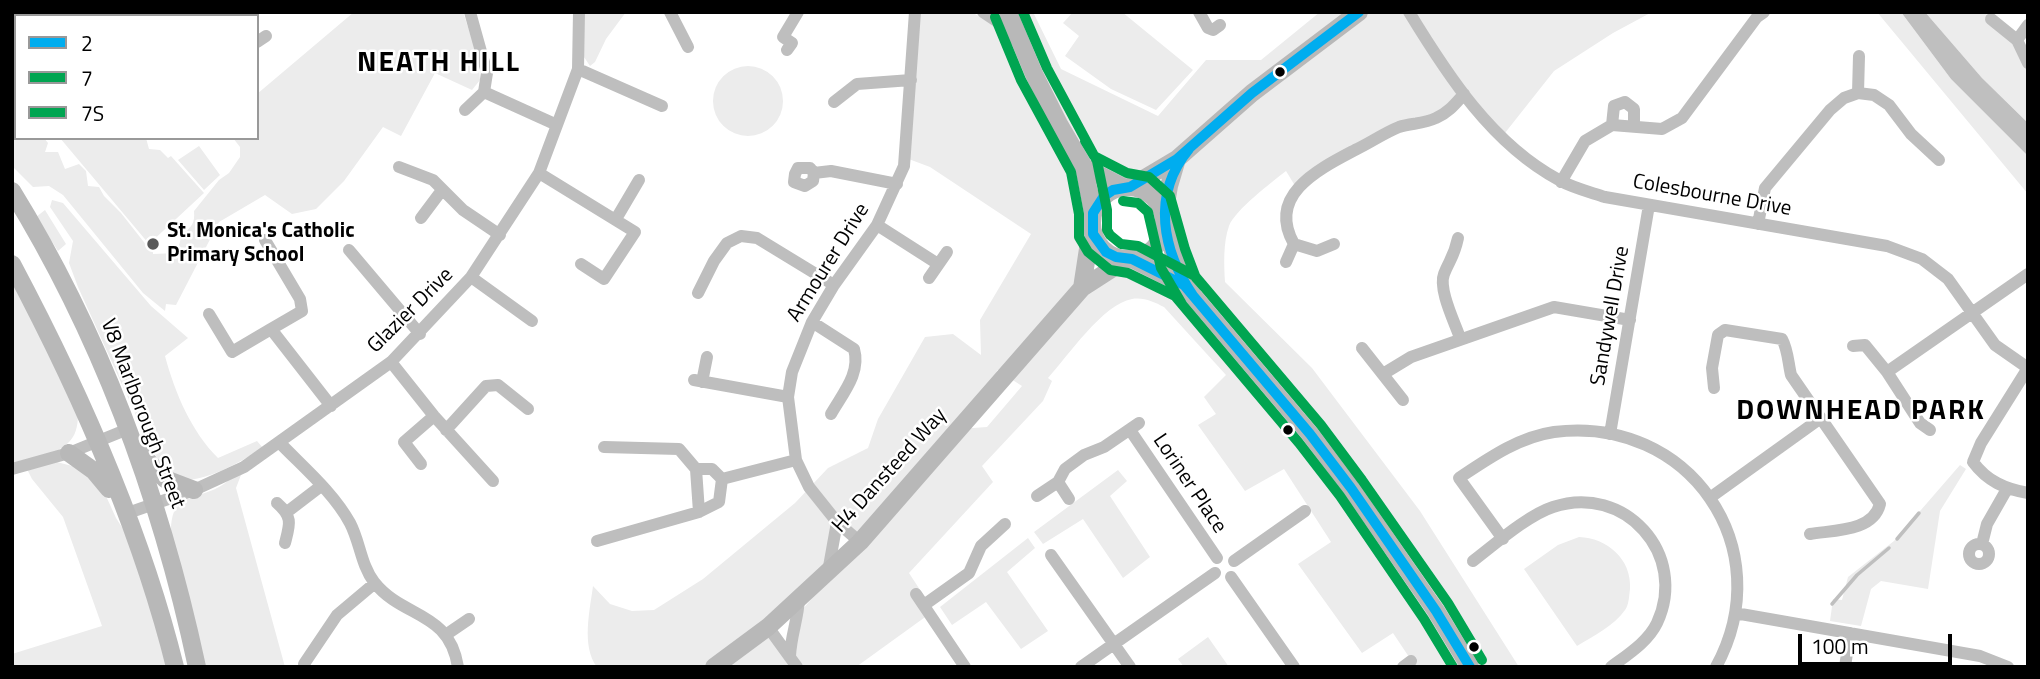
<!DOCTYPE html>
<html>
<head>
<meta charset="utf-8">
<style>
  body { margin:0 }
  #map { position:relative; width:2040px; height:679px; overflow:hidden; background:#fff; font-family:"Titillium Web",sans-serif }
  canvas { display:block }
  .frame { position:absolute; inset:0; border:14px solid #000; pointer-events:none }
  .legend { position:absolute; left:14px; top:14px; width:245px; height:126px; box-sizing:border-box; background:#fff; border:2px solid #999; margin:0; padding:9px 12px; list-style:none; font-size:21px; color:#000 }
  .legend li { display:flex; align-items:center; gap:14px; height:35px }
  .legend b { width:35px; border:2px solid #999 }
  .scale { position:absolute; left:1798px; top:634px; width:154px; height:32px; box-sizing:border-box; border:4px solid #000; border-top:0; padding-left:9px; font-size:21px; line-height:24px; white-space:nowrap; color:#000; -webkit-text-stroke:5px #fff; paint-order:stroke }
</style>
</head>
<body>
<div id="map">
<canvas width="2040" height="679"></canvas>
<div class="frame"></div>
<ul class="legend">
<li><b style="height:9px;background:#00adef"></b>2</li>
<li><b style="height:9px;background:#00a551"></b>7</li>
<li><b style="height:9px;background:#00a551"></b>7S</li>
</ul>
<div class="scale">100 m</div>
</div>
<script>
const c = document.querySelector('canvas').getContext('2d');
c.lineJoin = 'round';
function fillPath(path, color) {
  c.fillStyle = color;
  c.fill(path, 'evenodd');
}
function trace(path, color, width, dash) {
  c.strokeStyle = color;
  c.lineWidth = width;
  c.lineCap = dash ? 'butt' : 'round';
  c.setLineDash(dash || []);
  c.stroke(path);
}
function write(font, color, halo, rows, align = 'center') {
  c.font = font + ' "Titillium Web",sans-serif';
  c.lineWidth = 5;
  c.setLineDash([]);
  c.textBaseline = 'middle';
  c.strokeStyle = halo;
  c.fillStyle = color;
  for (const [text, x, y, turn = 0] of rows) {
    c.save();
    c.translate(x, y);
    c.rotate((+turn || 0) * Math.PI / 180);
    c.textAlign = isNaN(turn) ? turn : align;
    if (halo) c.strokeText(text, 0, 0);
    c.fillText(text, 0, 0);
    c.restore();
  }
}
fillPath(new Path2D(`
  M354,12H463L478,57L480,80L472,90L435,73L401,136L383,127L344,181L316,209L292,214L265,195L219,222L176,305L166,304L165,311L143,293L63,195L49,186L33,187L12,166V93L16,90V138H44L48,143L45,152H58L65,169L79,164L86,171L88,186L99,187L104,196L121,213L147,246L153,247V254L177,253L182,234C192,227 195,223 194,211L219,180L229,173L240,157V147L233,138H257V94Z
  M583,12H626L606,39L595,62L590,66L582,54Z
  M915,12H971L994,24L1017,12H1033L1061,69L1158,116L1206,60H1261L1320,12H1409L1415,20L1417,12H1652L1613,33L1554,71L1501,138L1464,94L1448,112L1415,120V117L1297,189L1286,171C1272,182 1235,210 1229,226C1223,243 1224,265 1225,282L1312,368L1420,511L1519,667H1403L1411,660L1393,633L1362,653L1298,564L1331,542L1284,469L1245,491L1198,425L1216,414L1204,397L1226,375L1164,307C1154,302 1144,297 1132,299C1103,304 1068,356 1048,378L1052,381L1043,401L982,466L993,482L909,573L926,599L928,615L856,667H597C581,646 590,610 593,586L610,604L632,611L654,610L703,579L795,503L828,468L868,448L878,419L925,337L953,334L981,355L980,320L1031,234L930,167L906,158ZM1177,160L1165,226L1183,284L1127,259L1083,287L1092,223L1084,167L1130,187ZM997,370L1022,386L987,427L959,429L995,387ZM837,522L859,542L798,615L789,655L768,626L807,585L830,556Z
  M1073,12H1122L1193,70L1156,110L1111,89L1065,56L1079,36L1063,23Z
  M1877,12H1901L1951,79L2028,156V194Z
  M1925,12H1984L2017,40L2028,63V123L1982,78Z
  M713 101a35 35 0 1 1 70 0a35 35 0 1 1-70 0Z
  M60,138H146L149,149L160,150L168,158L171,156L204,193L149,244Z
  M199,146L220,175L204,190L178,160Z
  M52,200L63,203L151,306L188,338L165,356C175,393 191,431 218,458L257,441L263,448C236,464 209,481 176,481L152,451L78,287L69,263L73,241L50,207Z
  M45,210L66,244L58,251L36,217Z
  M12,264L78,413C78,443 66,444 45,459L80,468L106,496L116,518L143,560L175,667H12V654L102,626L63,517L32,479L25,465L12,469Z
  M1960,465L1966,469L1940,511L1928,589L1881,581L1871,589L1861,626L1830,621L1833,599L1842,600L1848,577L1894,541Z
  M244,467L236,488L285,667H197C190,637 155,526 179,504C187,497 209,493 219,487C228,482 236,474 244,467Z
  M1118,470L1127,481L1110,496L1150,557L1123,578L1083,519L1043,544L1034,532Z
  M1579,537C1607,538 1632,559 1630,589C1629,596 1629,605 1625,610C1614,626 1593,636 1577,646L1524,569L1558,545Z
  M1028,538L1035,548L1007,572L1048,631L1021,649L986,602L952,625L940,607Z
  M1208,637L1229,667H1184L1178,659Z`), '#ececec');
fillPath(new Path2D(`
  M1901,12H1925L1982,78L2028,123V156L1951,79Z`), '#bfbfbf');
trace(new Path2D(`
  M1897,539L1919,513
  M1832,604L1857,575L1889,548`), '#bfbfbf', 3.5);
trace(new Path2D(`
  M235,12L237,16
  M670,12L688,47
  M983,12L998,22L1017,41
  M1199,12L1208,28L1213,30L1220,25
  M1409,12C1448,76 1492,144 1559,180C1573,188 1590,192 1605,197L1887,246L1922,259L1948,279L1995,345L2028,368L1981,443L1973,462C1987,481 2005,489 2028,493
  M117,16L123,12
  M12,18L16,27
  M1991,19L2017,40L2028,63
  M2017,40L2028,25
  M257,42L266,36
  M787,50L792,43L783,37L798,12
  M578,69L662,106
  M12,85L16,82
  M484,92L557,125
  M1858,93L1859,56
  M834,102L857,84L911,80
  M465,110L484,92L487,73L470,12
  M1612,125L1614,106L1625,102L1634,109V126
  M399,167L433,180L463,210L500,235
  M539,173L635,232L604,279L581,264
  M814,173L810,168H798L795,174L794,182L805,186L813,181L814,173L831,171L897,184
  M1561,182L1585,141L1612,125L1662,129L1682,118L1757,17L1764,12
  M421,218L442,190
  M616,219L639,180
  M1758,224L1765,188L1830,110L1844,98L1858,93L1874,95L1889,105L1911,134L1939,160
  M877,225L938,264
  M1458,238C1454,257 1450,259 1444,274C1438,289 1455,323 1460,338
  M265,240L300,299L302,311L271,329
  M1334,244L1317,251L1294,244C1266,195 1319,169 1355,150C1370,143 1384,133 1399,127C1411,123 1424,124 1436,118C1448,113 1455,104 1464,94
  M349,250L420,334
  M1286,262L1294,244
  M471,277L532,321
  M929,278L947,252
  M698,293L714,261L727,243L741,236L757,238L834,285
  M209,314L232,352L271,329L331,406
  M812,322L854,349C861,373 843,393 831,414
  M1853,346L1865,345L1887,372L1920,423L1930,430
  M1362,348L1403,400
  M391,362L434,416L493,481
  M1887,372L2028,274
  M1383,374L1411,357L1554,307L1630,320
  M694,380L788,397
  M702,382L707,357
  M1714,388L1712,368L1718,335L1725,330L1782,339C1788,350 1788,362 1791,375L1880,504C1873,532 1833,530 1810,534
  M446,430L486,386L498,385L528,409
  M1130,430L1217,558
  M1610,434L1649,205
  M279,442C303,467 333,492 350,523C360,542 361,565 374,582C403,619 449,610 458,667
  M604,447L679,449L696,469H712L722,479
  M421,464L404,442L434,416
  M12,469L69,453L128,429
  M696,469L699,512
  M1058,482L1069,499
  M1037,496L1058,482L1065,469L1084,455L1104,447L1139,423
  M1711,497L1821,418
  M277,503C293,517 290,524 285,543
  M287,512L321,486
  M125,514L194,490L244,467L391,362L471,277L539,173L578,69L579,12
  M1503,539L1459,478C1489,458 1519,437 1554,432C1689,415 1781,548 1716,667
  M597,541L699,512L719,502L722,479L796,460
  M860,542L837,522L809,487L796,460L788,397L792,372L812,322L834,285L877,225L904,166L915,12
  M1982,544L1987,524L2007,489
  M1969 554a10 10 0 1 1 20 0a10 10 0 1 1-20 0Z
  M1051,555L1130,667
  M1234,561L1305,511
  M1473,561C1494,545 1528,515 1553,507C1624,483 1689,554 1657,623C1648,642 1627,655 1611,667
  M828,572L837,522
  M1231,577L1294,667
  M916,594L965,667
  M924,605L969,573L981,546L1005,524
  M1735,613L1980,656L2008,667
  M768,627L797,667
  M447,634L469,619
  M790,656C791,635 798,619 799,599
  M304,664L337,615L375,583
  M1081,667L1215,573
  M1403,667L1411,661
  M1845,667L1850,633`), '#bebebe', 12);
trace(new Path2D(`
  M1008,12L1034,74L1059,124L1084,167L1093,213
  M1084,167L1123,187
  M1092 223a36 36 0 1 1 72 0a36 36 0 1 1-72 0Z
  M1130,187L1177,159L1252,93L1359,12
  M12,191C102,337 161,499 197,667
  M1164,216L1169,186L1177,159
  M1165,226L1184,285L1310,434L1351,488L1436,611L1470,667
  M1132,259L1184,285
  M12,264C78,388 141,530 175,667
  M1082,288L1091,229
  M69,453L94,471L109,489
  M140,453L165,479L194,490
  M714,667L768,627L860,542L1082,288L1127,259`), '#b8b8b8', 18);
trace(new Path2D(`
  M1359,12L1252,93L1177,159L1130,187L1113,190L1104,196L1093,213V234L1106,252L1116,257L1132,259L1184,285L1310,434L1351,488L1436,611L1470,667
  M1189,149C1151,195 1162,251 1194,297`), '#00adef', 10);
trace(new Path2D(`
  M995,17L1021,80L1071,172L1079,214V237L1088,252L1110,270L1128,273L1175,296L1299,443L1340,496L1424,619L1453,667
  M1123,201L1138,203L1148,212L1161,268L1182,304`), '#00a551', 10);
trace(new Path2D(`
  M1023,12L1047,68L1097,161L1107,210V230L1110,235L1121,244L1138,246L1195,276L1321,425L1362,480L1448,603L1482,660
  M1085,141L1094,156L1127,173L1149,177L1170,196L1185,249L1196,278L1204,287`), '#00a551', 10);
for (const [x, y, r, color] of [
  [1280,72,6,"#000"],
  [153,244,7,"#595959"],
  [1288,430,6,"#000"],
  [1474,647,6,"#000"]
]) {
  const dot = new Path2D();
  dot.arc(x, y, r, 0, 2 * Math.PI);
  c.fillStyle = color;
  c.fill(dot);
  trace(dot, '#fff', 2.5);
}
write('21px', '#000', '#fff', [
  ["Colesbourne Drive",1712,196,10],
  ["Armourer Drive",829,263,-58],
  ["Glazier Drive",411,311,-45],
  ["Sandywell Drive",1611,316,-80],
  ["V8 Marlborough Street",142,414,69],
  ["H4 Dansteed Way",890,471,-48],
  ["Loriner Place",1189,484,56]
]);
write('bold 21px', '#000', '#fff', [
  ["St. Monica's Catholic",167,232],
  ["Primary School",167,256]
], 'left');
c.letterSpacing = '2px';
write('bold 28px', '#000', '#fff', [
  ["NEATH HILL",439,64],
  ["DOWNHEAD PARK",1861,412]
]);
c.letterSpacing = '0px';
</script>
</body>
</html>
